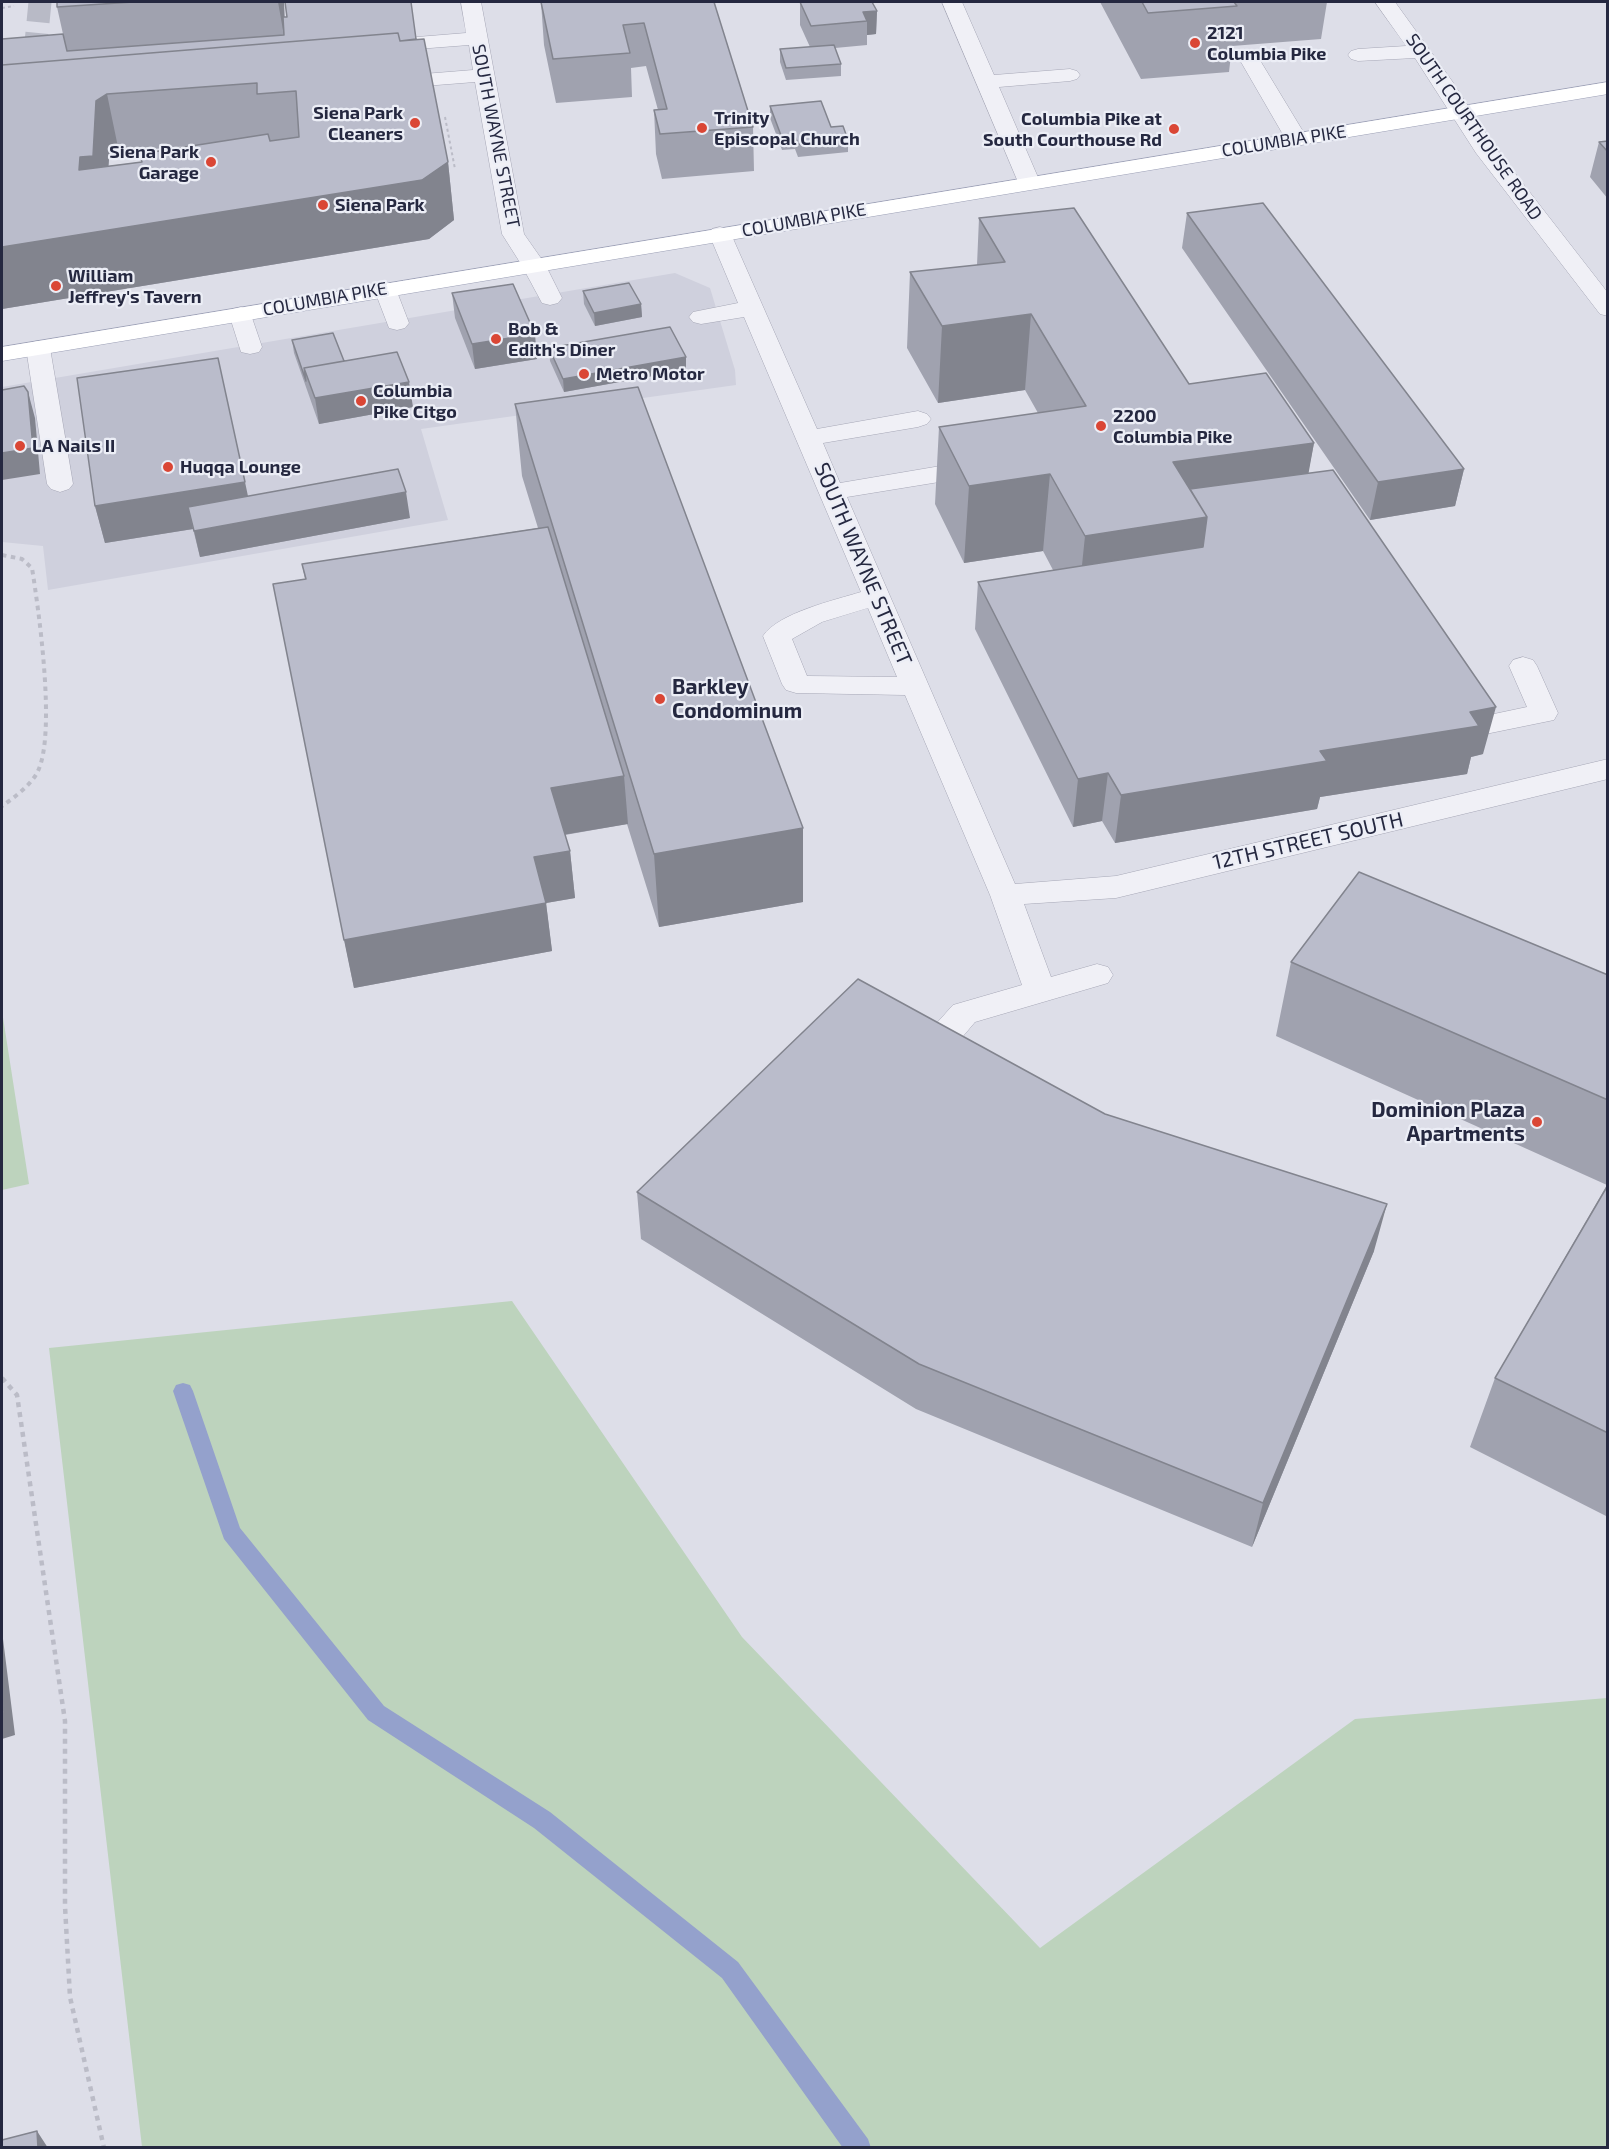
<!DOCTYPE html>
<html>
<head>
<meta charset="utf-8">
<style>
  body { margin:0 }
  #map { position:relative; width:1609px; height:2149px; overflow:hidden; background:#dddee8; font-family:"Exo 2",sans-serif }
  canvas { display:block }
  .frame { position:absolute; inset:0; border:3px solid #252840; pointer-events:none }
</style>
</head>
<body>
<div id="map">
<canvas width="1609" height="2149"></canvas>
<div class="frame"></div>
</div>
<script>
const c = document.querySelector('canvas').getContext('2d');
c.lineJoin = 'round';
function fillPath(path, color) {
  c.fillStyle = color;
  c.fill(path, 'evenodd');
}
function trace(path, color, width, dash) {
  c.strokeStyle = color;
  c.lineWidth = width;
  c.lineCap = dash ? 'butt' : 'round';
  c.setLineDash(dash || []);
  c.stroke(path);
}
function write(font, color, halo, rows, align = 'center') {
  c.font = font + ' "Exo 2",sans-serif';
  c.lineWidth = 4.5;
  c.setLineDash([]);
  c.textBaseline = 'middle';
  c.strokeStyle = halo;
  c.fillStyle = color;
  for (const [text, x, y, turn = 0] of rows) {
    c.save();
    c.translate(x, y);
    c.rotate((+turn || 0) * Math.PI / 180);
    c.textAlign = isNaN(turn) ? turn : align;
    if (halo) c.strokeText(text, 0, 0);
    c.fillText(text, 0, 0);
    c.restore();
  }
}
fillPath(new Path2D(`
  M675,273L710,288L735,370L736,385L421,429L448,520L48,590L43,546L2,542V387Z`), '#cfd0dd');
fillPath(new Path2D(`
  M2,1011L29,1184L2,1190Z
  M512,1301L742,1637L1040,1948L1355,1719L1607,1698V2147H142L49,1348Z`), '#bdd3bd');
fillPath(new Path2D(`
  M183,1383L190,1385L193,1391L240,1528L384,1706L550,1812L738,1962L868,2139L871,2148H843L722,1978L534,1828L368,1720L224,1539L173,1391L176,1385Z`), '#94a1cc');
trace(new Path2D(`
  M2,68H8L35,53L40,2`), '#b8bac6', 23, [23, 11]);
const minor = new Path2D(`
  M461,2H481L524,234L545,264L562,298L558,303L550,305L542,303L521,264L502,234L475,82L386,89L379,87L376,83L379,79L386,77L473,70L469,45L417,49L410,47L407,43L410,39L417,37L466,33Z
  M942,2H962L994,75L1070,69L1077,71L1080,75L1077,79L1070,81L999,87L1040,182L1037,187L1029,189L1021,187L1018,182Z
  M1375,2H1395L1452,81L1493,145L1608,293V316L1600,314L1476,153L1415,58L1358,61L1351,59L1348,55L1351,51L1358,49L1406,46Z
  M1251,56L1258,58L1261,62L1307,138L1304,143L1296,144L1288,143L1285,138L1241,62L1244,58Z
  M720,227L728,229L731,234L817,429L918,411L927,414L931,419L927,424L918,427L823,443L840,483L976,460L985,463L989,468L985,473L976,476L847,497L1015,884L1116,876L1608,759V779L1116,898L1024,904L1051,977L1097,964L1108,967L1113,975L1108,983L975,1022L933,1072L921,1075L909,1072L905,1063L909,1054L953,1005L1022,985L990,895L905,695L796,693L786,690L782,684L763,636C778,613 835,600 861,592L744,317L701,324L693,322L689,317L693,312L738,303L709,234L712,229ZM868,608L897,677L807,676L792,639L822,622Z
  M386,282L394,284L409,323L405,328L397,330L389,328L374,289L378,284Z
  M241,307L249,309L262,347L259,352L250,354L241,352L229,314L233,309Z
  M38,341L47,343L50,348L73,484L69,489L60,492L51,489L47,484L26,348L29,343Z
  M1523,657L1533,660L1537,666L1558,713L1554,720L1466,738L1456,736L1452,729L1456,722L1527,707L1509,666L1513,660Z`);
const major = new Path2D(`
  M1608,82V94L2,361V347Z`);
trace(minor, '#a6a7b6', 1);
trace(major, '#9b9fb5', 1);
trace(new Path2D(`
  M2,8L14,6
  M445,117L455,169`), '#bbbcc7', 2, [3, 3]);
trace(new Path2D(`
  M2,555L22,559L32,568C39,612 56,733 38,771C32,784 14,798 2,806`), '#bbbcc7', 4, [4.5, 4.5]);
trace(new Path2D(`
  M2,1378L17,1395L65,1721V1906L70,1997L104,2148`), '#bbbcc7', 4.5, [5, 5]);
fillPath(minor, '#f0f0f6');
fillPath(major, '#fff');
fillPath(new Path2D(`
  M57,2H284V17L416,39L448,162L454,220L429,239L2,309L63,34L57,7ZM188,146L140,154L141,162L108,166L109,158L119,152Z
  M541,2H714L753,127L754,171L662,179L656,154L654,110H658L646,66L631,68L632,97L556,103L544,45Z
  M800,2H872L877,11L876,34L867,35V45L835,48L841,64V76L786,80L780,62V49L810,47L800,25Z
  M1100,2H1327L1321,39L1232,46L1229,72L1141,79Z
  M770,106L831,127L848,140V152L798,157L795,149L782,150L770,118Z
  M1608,141V199L1590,177L1599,142Z
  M1187,213L1464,469L1455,506L1370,520L1182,248Z
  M979,218L1189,384L1314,443L1308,473L1483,754L1471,757L1467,774L1320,797L1317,809L1115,843L1102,821L1073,827L975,629L978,582L1053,570L1043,551L964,563L935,504L939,427L1038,413L1025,390L938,403L907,348L910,272L977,265Z
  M583,291L641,304L642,317L595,326L584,304Z
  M452,293L537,359L475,369L455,318Z
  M292,340L344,361L413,407L319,424L294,353Z
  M549,348L686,357V370L564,392L550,361Z
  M515,404L803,828V902L659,927L627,824L565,835L570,851L575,898L546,903L552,951L354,988L273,584L305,579L302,564L538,528L522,476Z
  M248,496L410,518L200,557L193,529L105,543L95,506Z
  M1291,962L1608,975V1517L1470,1447L1495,1378L1607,1185L1276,1036Z
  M1105,1114L1374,1251L1252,1547L916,1409L641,1239L637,1192Z`), '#a0a2af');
fillPath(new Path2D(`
  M278,2H284L286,47Z
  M877,11L876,34L867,35V21L863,12Z
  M107,94L119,152L109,158L106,214L79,170L80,157L96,101Z
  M448,162L454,220L429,239L2,309V247Z
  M641,304L642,317L595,326L594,313Z
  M1031,314L1025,390L938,403L942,326Z
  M535,334L537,359L475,369L472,344Z
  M686,357V370L564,392L563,379Z
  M409,382L413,407L319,424L315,398Z
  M28,392L35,418L40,474L2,480V453Z
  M1314,443L1300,520L1196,595L1077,614L1085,536L1173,462Z
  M1464,469L1455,506L1370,520L1378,482Z
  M1050,474L1043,551L964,563L969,486Z
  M245,482L253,520L188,507L193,529L105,543L95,506Z
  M406,492L410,518L200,557L194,531Z
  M1496,707L1483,754L1471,757L1467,774L1320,797L1317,809L1115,843L1121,795L1320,751L1470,712Z
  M1108,773L1102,821L1073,827L1078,779Z
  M624,776L628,824L556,836L551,788Z
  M803,828V902L659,927L654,854Z
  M570,851L575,898L546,903L552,951L354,988L344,940L534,857Z
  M1387,1204L1374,1251L1252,1547L1263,1503Z
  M2,1631L15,1735L2,1739Z
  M37,2131L48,2148H38Z`), '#82848e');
const building = new Path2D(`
  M57,2H133L57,7Z
  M285,2H411L416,39L400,41L398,33L2,65V39L63,34L67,51L284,35L283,17H287Z
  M541,2H714L753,127L660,134L654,110L667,109L644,23L623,25L630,53L553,59Z
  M800,2H872L877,11L863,12L867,21L811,26Z
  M1142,2H1234L1237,6L1148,13Z
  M398,33L400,41L424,39L448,162L422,180L2,247V65ZM257,83V94L296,91L299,137L270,141L268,134L140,154L142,162L79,170L80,157L93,156L96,101L107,94Z
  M834,45L841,64L786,68L780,49Z
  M821,101L831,127L843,126L848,140L798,144L795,136L782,138L770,106Z
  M1608,141V152L1599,142Z
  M1263,203L1464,469L1378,482L1187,213Z
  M1074,208L1189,384L1266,373L1314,443L1173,462L1207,517L1085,536L1050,474L969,486L939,427L1086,406L1031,314L942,326L910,272L1005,262L979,218Z
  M629,283L641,304L594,313L583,291Z
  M513,284L535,334L472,344L452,293Z
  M670,327L686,357L563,379L549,348Z
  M333,333L344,361L304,368L306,381L292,340Z
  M397,352L409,382L315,398L304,368Z
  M218,358L245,482L95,506L77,378Z
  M24,386L28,392L33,448L2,453V390Z
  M638,387L803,828L654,854L515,404Z
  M398,469L406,492L194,531L188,507Z
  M1333,470L1496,707L1470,712L1479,726L1320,751L1327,761L1121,795L1108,773L1078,779L978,582L1203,547L1207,517L1190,489Z
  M548,527L624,776L551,788L570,851L534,857L546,903L344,940L273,584L306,579L302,564Z
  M1359,872L1608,975V1100L1291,962Z
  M858,979L1105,1114L1387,1204L1263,1503L919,1364L637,1192Z
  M1608,1185V1433L1495,1378Z
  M2,1696L4,1713H2Z
  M37,2131L38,2148H2V2140Z`);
fillPath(building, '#babccb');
trace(building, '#82848e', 1.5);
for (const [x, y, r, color] of [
  [1195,43,6,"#da4635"],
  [415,123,6,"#da4635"],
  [702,128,6,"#da4635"],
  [1174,129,6,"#da4635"],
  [211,162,6,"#da4635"],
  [323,205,6,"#da4635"],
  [56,286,6,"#da4635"],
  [496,339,6,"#da4635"],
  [584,374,6,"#da4635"],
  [361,401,6,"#da4635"],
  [1101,426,6,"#da4635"],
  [20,446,6,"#da4635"],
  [168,467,6,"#da4635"],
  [660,699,6,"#da4635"],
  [1537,1122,6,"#da4635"]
]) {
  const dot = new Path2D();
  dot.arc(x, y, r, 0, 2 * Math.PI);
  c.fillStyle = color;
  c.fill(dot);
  trace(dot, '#eceef6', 2);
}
write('bold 18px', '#252840', '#eceef6', [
  ["2121",1207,33],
  ["Columbia Pike",1207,54],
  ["Siena Park",403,113,"right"],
  ["Cleaners",403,134,"right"],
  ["Trinity",714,118],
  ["Episcopal Church",714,139],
  ["Columbia Pike at",1162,119,"right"],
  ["South Courthouse Rd",1162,140,"right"],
  ["Siena Park",199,152,"right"],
  ["Garage",199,173,"right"],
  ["Siena Park",335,205],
  ["William",68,276],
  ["Jeffrey's Tavern",68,297],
  ["Bob &",508,329],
  ["Edith's Diner",508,350],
  ["Metro Motor",596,374],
  ["Columbia",373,391],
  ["Pike Citgo",373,412],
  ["2200",1113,416],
  ["Columbia Pike",1113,437],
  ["LA Nails II",32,446],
  ["Huqqa Lounge",180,467]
], 'left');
write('18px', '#252840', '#eceef6', [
  ["SOUTH COURTHOUSE ROAD",1474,127,55],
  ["SOUTH WAYNE STREET",496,136,79],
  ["COLUMBIA PIKE",1284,141,-9],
  ["COLUMBIA PIKE",804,220,-10],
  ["COLUMBIA PIKE",325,299,-10]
]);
write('21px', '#252840', '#eceef6', [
  ["SOUTH WAYNE STREET",863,564,67],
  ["12TH STREET SOUTH",1308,841,-13]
]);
write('bold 21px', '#252840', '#eceef6', [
  ["Barkley",672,687],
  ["Condominum",672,711],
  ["Dominion Plaza",1525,1110,"right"],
  ["Apartments",1525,1134,"right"]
], 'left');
</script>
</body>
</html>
